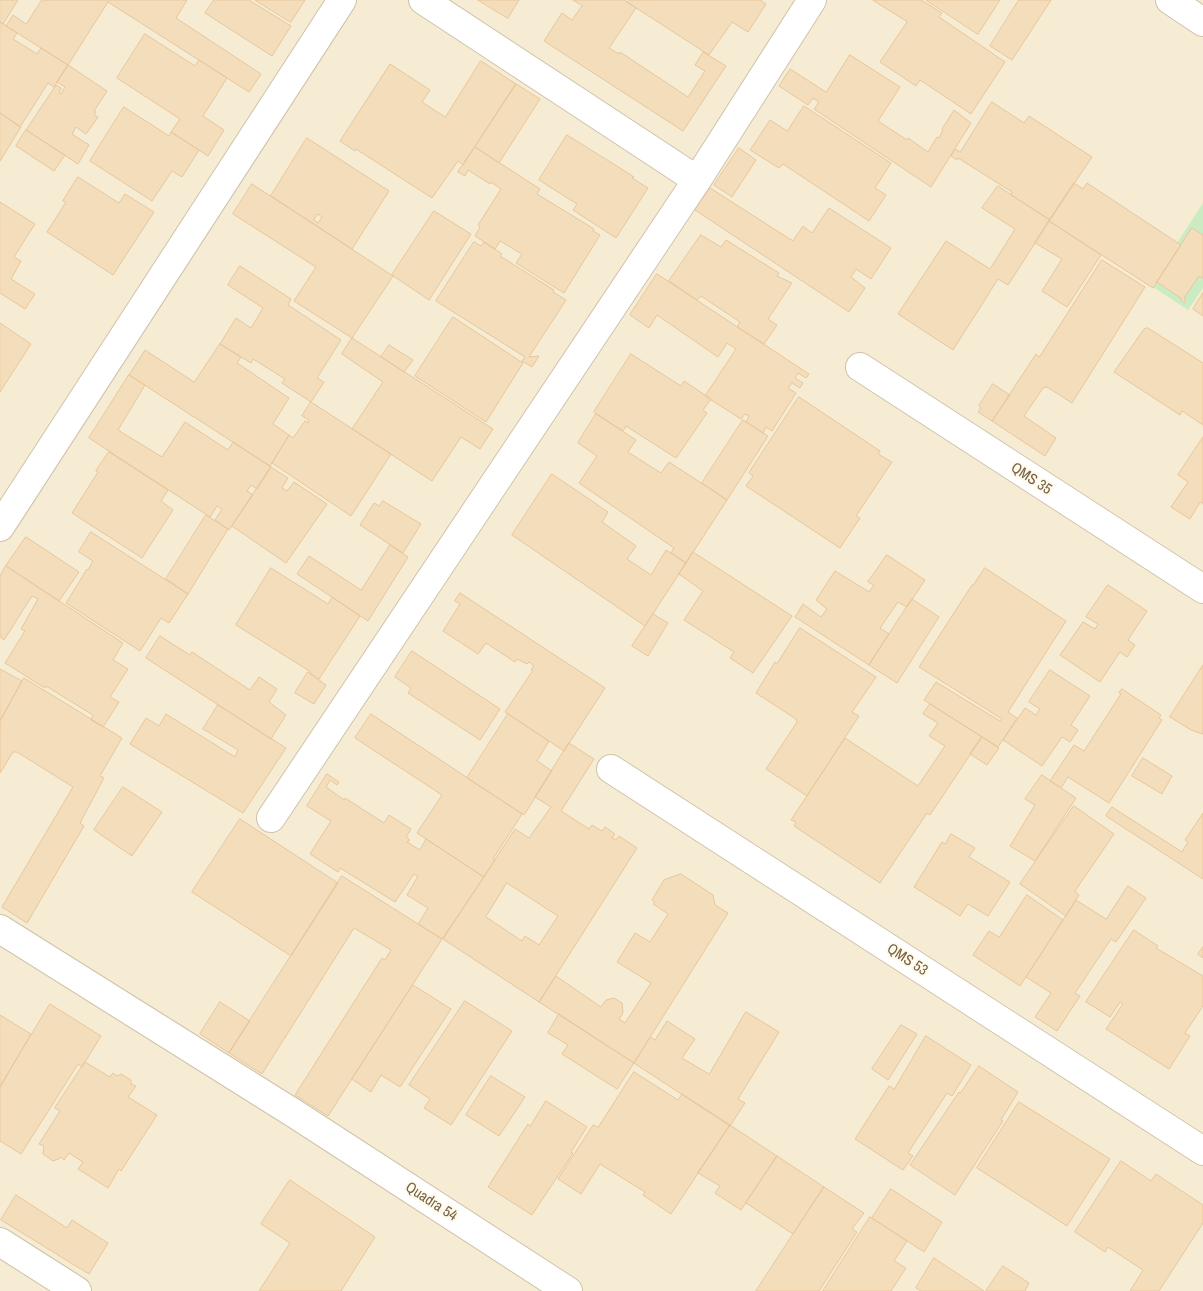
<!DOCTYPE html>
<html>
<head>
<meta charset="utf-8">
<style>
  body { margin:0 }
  canvas { display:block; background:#fdf9e5 }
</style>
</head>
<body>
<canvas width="1203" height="1291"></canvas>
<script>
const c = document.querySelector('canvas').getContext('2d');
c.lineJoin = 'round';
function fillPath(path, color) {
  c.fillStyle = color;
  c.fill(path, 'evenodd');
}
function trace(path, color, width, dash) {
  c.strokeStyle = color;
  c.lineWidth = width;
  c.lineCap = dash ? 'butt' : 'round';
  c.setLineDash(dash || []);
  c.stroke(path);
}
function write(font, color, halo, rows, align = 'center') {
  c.font = font + ' "Archivo Narrow",sans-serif';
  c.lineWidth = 4.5;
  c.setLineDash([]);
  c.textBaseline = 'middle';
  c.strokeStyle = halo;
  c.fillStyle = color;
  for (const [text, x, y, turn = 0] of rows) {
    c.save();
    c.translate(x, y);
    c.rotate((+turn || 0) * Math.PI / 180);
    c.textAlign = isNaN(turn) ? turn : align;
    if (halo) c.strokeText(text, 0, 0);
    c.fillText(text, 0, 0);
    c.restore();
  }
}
fillPath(new Path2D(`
  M0,0H1203V1291H0Z`), '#f5ecd3');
fillPath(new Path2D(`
  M1203,203V288L1188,310L1150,285Z`), '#cbecc2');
const building = new Path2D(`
  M0,0H18L3,24L0,22Z
  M42,0H105L108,2L68,65L6,26L13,15L26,24Z
  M109,0H187L176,18L261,74L249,92L108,2Z
  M214,0H249L291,26L272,56L205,13Z
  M255,0H305L291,22Z
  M478,0H519L508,18Z
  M573,0H624L636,8L609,48L619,54L620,52L688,97L705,71L695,65L703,52L726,66L683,131L544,41L562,13L572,20L582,6Z
  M629,0H760L766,4L748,32L732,22L709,55L627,2Z
  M873,0H921L942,13L939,17L1005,62L971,114L920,80L916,86L880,62L907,22Z
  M926,0H1000L978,34Z
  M1019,0H1051L1012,60L990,46Z
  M0,22L17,33L13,39L37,54L41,48L68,65L54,87L48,83L20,127L0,113Z
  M145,34L195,66L199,60L227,78L203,116L224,130L208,156L171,132L180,119L117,78Z
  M850,55L900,87L878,121L907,140L908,138L928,152L937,137L939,138L943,130L942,129L954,110L971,123L931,187L814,109L819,102L813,98L808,105L779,86L790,69L826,92Z
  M481,61L516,84L463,165L458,161L432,198L356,149L355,151L340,141L390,64L430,90L422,102L445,117Z
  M68,65L107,91L94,111L96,112L94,115L98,117L86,134L76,127L72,134L89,145L78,164L26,130L56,85L61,88L59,93L61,94L65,87L57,82Z
  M516,84L540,99L499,163L475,147Z
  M992,102L1024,123L1029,116L1092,157L1050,220L1011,195L1012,192L958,158L957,160L951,156L955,149L960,152Z
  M804,106L891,163L875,188L886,195L869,221L783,164L779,168L750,150L770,120L787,131Z
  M124,107L169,136L171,132L199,150L182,177L172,171L152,201L90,161Z
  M0,113L21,127L0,161Z
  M26,130L65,155L54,171L16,146Z
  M567,135L620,168L634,177L632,178L648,188L616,238L573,210L577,204L539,180Z
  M307,138L389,191L352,249L271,196ZM318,214L322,217L318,223L314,220Z
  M475,147L540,189L537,194L594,229L593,231L600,235L564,293L516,263L522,254L500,241L495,249L475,236L480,227L478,225L501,189L491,182L490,184L468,170L465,176L458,172Z
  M739,148L756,160L732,197L714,185Z
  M78,177L119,203L125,194L154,212L113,275L47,232L66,202L63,201Z
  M1074,183L1083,189L1087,183L1181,245L1153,288L1049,221Z
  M252,184L393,276L352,338L294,301L316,267L233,214Z
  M998,186L1050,220L1008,285L998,279L953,350L898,314L946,241L990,269L1015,229L982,208Z
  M710,188L793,241L803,226L812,233L829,208L891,248L871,279L856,269L851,277L865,288L849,312L695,210Z
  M0,202L35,224L14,257L21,261L11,279L35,294L25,309L0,293Z
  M434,211L471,234L429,300L392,275Z
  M1049,221L1101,255L1067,307L1042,291L1062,259L1035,243Z
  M1192,228L1203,235V278L1199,276L1184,298L1186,299L1184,303L1181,300L1182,299L1157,282Z
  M701,235L721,247L726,240L779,273L777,276L792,283L768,319L777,325L764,344L737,327L740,322L701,296L697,300L669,281Z
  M474,242L481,246L484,242L502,254L500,256L554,290L553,292L566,300L529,357L539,356L532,367L522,361L525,357L436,301Z
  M1102,260L1145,287L1072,403L1047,387L1043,388L1024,416L1056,438L1045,456L992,421L1036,354L1039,357Z
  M240,266L291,299L288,305L341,340L317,378L324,382L311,402L282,383L285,379L253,359L251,363L220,344L236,318L251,328L263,308L228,285Z
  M657,274L809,374L806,378L798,373L795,378L803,383L800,388L792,383L788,388L796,393L772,431L766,427L763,433L746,422L749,416L745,414L741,419L705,396L736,349L727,343L718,357L657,315L649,328L630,315Z
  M1203,293V316L1193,309Z
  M453,317L523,363L486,422L415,376Z
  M0,323L31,344L0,392Z
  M1148,328L1203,363V425L1182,411L1180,415L1114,372L1144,329Z
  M352,338L493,429L480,449L461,437L432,481L352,429L383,382L342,354Z
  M220,344L241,357L237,363L289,398L273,424L289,435L270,466L129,375L145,350L194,382Z
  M389,345L413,360L404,372L381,357Z
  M631,354L681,386L684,381L711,399L703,410L707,413L676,458L626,426L623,431L594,412Z
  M129,375L145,385L118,430L162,457L185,422L228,450L233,442L271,467L257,489L251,485L247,491L253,495L229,530L215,520L222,509L217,506L210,517L89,438Z
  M993,384L1010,395L992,421L978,412L981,408L979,406Z
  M799,397L880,451L878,454L892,462L856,516L860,518L840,548L746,486L753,476L749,473Z
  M311,402L391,454L351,516L272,463L289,435L293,438L305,421L308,423L309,420L302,416Z
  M596,414L636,440L628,452L661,473L669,462L727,500L686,563L671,553L674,548L579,483L597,456L578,443Z
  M743,420L768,436L727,500L702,483Z
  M1203,437V504L1200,502L1190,519L1171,507L1188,482L1178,475Z
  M109,452L168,490L161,501L173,510L142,558L72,513L98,472L96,471Z
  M271,467L288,478L282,488L287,491L294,482L327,504L286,563L232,526Z
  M552,474L608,512L602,522L636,546L627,559L651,575L666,550L686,563L645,626L512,535Z
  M383,501L421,524L403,553L360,525L374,503L379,506Z
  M206,515L228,529L188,594L166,579Z
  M91,532L188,594L169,623L161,618L140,651L66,603L87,569L88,570L93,561L79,552Z
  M26,537L79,572L59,601L6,566Z
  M390,545L408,557L368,621L297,574L309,556L361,590Z
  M693,552L792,616L753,673L730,658L734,652L684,620L703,591L679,574Z
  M887,555L925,580L907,607L898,602L880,628L889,634L869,665L795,617L803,604L821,617L827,609L816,600L835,571L869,592L874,585L868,582Z
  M6,566L123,643L113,660L128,669L110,697L119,702L103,727L91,720L93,715L46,686L45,688L5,663L25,631L21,629L38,599L32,596L4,640L0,637V576Z
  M271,568L328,604L332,597L360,616L319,679L310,674L311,672L236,625Z
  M985,568L1066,621L1008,712L1017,718L998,747L924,700L936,682L1000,721L1002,719L919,667L972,585H973Z
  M1108,585L1147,611L1128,640L1135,645L1127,657L1120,652L1100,682L1060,655L1083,622L1095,629L1098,624L1086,617Z
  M460,593L605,688L564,751L505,712L533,670L531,669L534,666L529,662L527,664L517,659L515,662L486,643L478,654L443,631L460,604L455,601Z
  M912,599L939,617L897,683L869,665Z
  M653,614L668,623L648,656L632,646Z
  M800,628L876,677L852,712L859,716L807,796L766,769L797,722L796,719L756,693L775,662L777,663Z
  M160,636L190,655L192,652L250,690L259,677L277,689L269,702L286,715L271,739L146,658Z
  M412,651L500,709L480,740L408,693L411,688L395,677Z
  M1203,665V734L1191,730L1170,717Z
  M0,669L22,681L0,721Z
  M1050,670L1090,696L1071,725L1078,730L1070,742L1062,737L1042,766L1003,740L1025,708L1036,715L1040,709L1029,702Z
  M308,672L326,685L314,704L295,693Z
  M24,678L122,738L100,776L104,778L80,823L84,826L27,923L2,907L73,787L17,752H13L0,773V721Z
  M1122,689L1161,715L1159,718L1162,720L1109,803L1068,777L1061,788L1050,781L1074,745L1084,751L1121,694L1119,693Z
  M930,704L982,737L930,815L927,813L880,883L794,826L796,822L791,820L845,738L918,786L945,746L929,736L938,723L923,714Z
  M218,705L286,748L243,813L130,744L146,718L159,726L166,714L235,757L238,750L203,729Z
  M371,714L522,814L493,859L495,860L484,877L417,833L442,795L355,738Z
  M508,714L549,741L537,761L552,771L524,815L467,778Z
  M982,737L999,748L987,765L970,754Z
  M569,743L594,759L561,811L589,829L592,825L602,831L605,827L615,834L612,838L616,840L619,836L637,848L539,1002L443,939L515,829L529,838L551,807L535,797ZM507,883L558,916L539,945L525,936L522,941L486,917Z
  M1143,758L1172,776L1162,794L1132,776Z
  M327,774L339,782L337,785L330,780L326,787L344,800L345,798L384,823L389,815L411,829L406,837L410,840L407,842L420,850L426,839L484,877L442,939L418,924L428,908L407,895L418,876L414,874L395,902L340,868L338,872L310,854L331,821L307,806Z
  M1042,775L1076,798L1035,861L1010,846L1035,805L1025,799Z
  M123,787L162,812L132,856L94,830Z
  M1074,806L1114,834L1075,891L1079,895L1066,916L1020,884Z
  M1112,807L1182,852L1188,842L1185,840L1203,813V879L1106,816Z
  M240,819L338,883L291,956L192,892Z
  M951,834L975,848L969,857L1010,882L988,916L968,904L960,916L914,887L942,842L945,844Z
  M681,874L713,895L715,905L728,913L634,1063L539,1002L556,976L601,1007L606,1000L614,998L622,1003L623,1013L619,1019L625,1023L651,983L617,962L635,933L650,942L668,914L653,904L655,902L652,900L664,880Z
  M342,876L442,939L328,1116L295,1095L382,958L385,960L391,950L354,928L262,1074L229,1053Z
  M1128,886L1146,898L1116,942L1111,939L1075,993L1080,996L1057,1031L1035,1017L1051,993L1026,977L1076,900L1106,919Z
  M1027,895L1063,920L1020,986L973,955L989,931L999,937Z
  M1134,930L1158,946L1156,948L1203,976V1006L1185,1033L1190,1036L1169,1069L1106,1029L1123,1004L1120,1002L1110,1017L1086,1002Z
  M1203,947V958L1198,954Z
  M413,985L451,1009L400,1087L381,1075L371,1092L352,1079Z
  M465,1001L512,1031L451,1125L424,1108L430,1099L409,1085Z
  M220,1002L250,1021L229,1053L200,1034Z
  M50,1004L101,1036L82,1067L78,1064L21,1154L0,1141V1087Z
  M746,1012L779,1032L738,1099L745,1103L730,1126L634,1063L650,1037L655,1040L667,1021L695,1039L682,1058L709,1074Z
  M559,1014L634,1063L617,1089L562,1054L568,1045L548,1033Z
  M0,1015L31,1034L0,1087Z
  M901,1025L917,1034L888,1080L872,1069Z
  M926,1036L971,1065L952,1096L947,1093L908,1153L913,1156L903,1170L855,1139L889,1086L894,1089Z
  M85,1062L110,1077L113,1073L117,1076L121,1074L131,1080V1084L136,1086L128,1097L157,1115L121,1171L119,1169L108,1188L78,1169L83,1162L69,1153L64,1160L61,1157L59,1159L53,1161L43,1154L44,1146L39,1144L60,1111L55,1108Z
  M979,1066L1018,1092L1001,1120L1003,1121L955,1195L910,1165L959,1092L960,1093Z
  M634,1072L678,1100L682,1094L730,1125L671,1214L643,1195L645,1192L600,1164L581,1194L558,1179L593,1125L598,1127Z
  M491,1076L525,1097L499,1136L466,1115Z
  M546,1101L587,1127L571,1152L573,1153L532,1215L488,1187L528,1124L530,1126Z
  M1019,1102L1110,1159L1067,1226L977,1168Z
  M730,1125L777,1156L741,1210L715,1193L720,1186L698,1173Z
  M777,1156L824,1187L793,1234L746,1203Z
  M1121,1161L1151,1181L1156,1174L1203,1205V1223L1159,1291H1130L1143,1270L1108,1247L1105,1252L1075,1232Z
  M290,1180L375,1237L341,1291H259L290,1243L261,1224Z
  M824,1187L864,1213L852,1229L857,1232L819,1291H756Z
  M891,1189L942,1222L924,1252L872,1218Z
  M16,1195L67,1228L72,1220L108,1243L89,1274L1,1220Z
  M870,1217L907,1241L894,1261L906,1268L891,1291H823Z
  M934,1258L984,1291H921L916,1288Z
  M1003,1266L1029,1283L1025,1291H986Z`);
fillPath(building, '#f4ddbb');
trace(building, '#e8c79b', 1);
const minor = new Path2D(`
  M423,0L697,180
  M1170,0L1203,22
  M860,367L1203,589
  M0,527L342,0
  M611,769L1203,1151
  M271,818L697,180L812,0
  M0,929L295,1114L568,1291
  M0,1242L77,1291`);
trace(minor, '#d0c2aa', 30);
trace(minor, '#fff', 28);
write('15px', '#786248', '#fffbec', [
  ["QMS 35",1031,479,33],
  ["QMS 53",907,960,33],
  ["Quadra 54",431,1202,33]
]);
</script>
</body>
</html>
